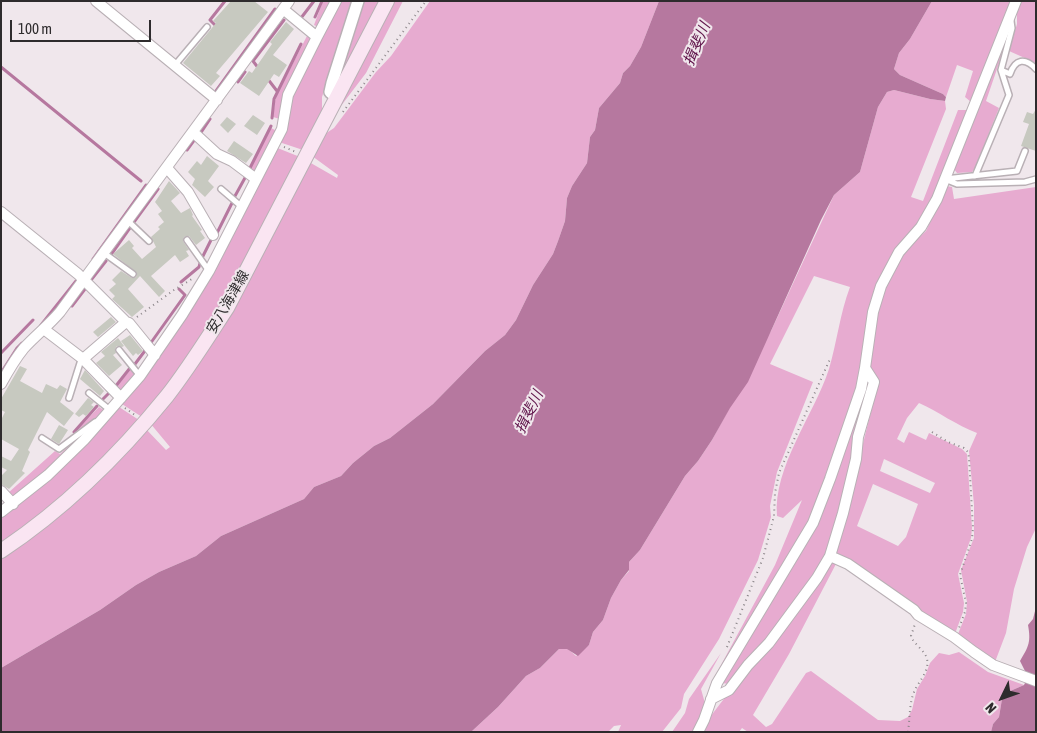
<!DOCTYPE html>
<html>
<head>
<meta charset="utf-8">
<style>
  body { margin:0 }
  #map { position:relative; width:1037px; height:733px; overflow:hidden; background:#f0e7ec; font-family:"Asap Condensed",sans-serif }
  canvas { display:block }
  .frame { position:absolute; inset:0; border:2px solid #2e2b2d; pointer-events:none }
  .north { position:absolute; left:977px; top:673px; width:50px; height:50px; -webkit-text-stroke:4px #f0e7ec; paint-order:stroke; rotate:228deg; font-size:14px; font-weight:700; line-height:20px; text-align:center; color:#2e2b2d }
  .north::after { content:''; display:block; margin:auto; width:18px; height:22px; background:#2e2b2d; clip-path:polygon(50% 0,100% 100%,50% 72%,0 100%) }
  .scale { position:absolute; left:10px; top:20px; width:141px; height:22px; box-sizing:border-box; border:2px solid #2e2b2d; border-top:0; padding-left:6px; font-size:15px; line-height:18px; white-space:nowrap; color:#2e2b2d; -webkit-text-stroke:4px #f0e7ec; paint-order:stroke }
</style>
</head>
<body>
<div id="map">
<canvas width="1037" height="733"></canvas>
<div class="frame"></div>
<div class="north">N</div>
<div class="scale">100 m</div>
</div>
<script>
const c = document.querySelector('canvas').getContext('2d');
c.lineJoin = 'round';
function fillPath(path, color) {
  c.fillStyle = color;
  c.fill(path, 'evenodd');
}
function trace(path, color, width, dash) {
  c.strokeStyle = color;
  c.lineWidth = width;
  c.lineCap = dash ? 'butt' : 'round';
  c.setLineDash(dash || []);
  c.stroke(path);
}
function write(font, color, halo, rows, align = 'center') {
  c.font = font + ' "Asap Condensed","Noto Sans JP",sans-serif';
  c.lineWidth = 4;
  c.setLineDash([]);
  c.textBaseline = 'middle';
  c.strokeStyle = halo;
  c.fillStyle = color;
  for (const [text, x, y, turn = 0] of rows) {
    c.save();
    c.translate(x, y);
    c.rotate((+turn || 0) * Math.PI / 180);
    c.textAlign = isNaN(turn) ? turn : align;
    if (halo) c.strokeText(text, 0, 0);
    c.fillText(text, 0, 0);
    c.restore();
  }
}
fillPath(new Path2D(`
  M323,1H332L318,27L314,25Z
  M341,1H353L322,97V115L303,150L279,142L291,98Z
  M364,1H381L335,90Z
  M393,1H403L366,73L331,119Z
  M430,1H659L641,47L630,66L623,73L620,83L599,108L595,130L590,137L587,163L572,186L567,198L565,221L558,241L553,254L533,285L516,320L505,335L485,351L433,404L390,438L374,446L353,463L341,476L314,487L304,499L221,536L196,556L159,572L136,585L100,610L1,668V558L32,536L145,428L166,450L170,447L150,423L309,162L337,178L338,175L312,156L322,136L334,128L376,72L391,56Z
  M932,1H1012L971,102L965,97L973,71L957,65L946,97L943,94L900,75L894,69L899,53L910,39Z
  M1020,1H1036V63L1009,51L1017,24V9Z
  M307,36L313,39L280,119L273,117L275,101L278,92Z
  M1005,38L1007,40L986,101L999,108L975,168L972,172L957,173L954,169Z
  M894,90L930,99L945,101L946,109L911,197L923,201L958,110H968L932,201L879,282L857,388L809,521L714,678L775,565L802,500L783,518L777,516C773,467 814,415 829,369C837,342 840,313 850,287L814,276L770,364L813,382L777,472L770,506L771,517L758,560L719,639L684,694L681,708L662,732H618L621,725L614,726L608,732H471L498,707L526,676L540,668L559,649L567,648L576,656L589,645L593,632L603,620L611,598L621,580L629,571V562L640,550L685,476L698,461L712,440L771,331L834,195L860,172L878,107L887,92Z
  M271,128L277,131L254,174L249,171Z
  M275,147L300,157L223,304L194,349L142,417L122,404L140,381Z
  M947,186L952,187L954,199L1036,187V528L1027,547L1014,589L1006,633L995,662L958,634L966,614L967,602L961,570L974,538V505L969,451L977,433C956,425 939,412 919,403L907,418L897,439L904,443L909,432L926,440L929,433L962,449L967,454L972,528L971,538L958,574L964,603L963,612L956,631L952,633L836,553L876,391L877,380L869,364L876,313L884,288L902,253L926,231ZM884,459L935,483L930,493L880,471ZM873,484L918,504L906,537L898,546L857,526Z
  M131,369L135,374L123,391L119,392L115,388Z
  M869,380L871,381L853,460L826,554L814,576L767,641L730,684L721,683L816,525Z
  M99,407L105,411C98,420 85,425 75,432Z
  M119,407L139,420L120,441L53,505L1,545V516Z
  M90,427L62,457L17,497L8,493L55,451L60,454Z
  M829,562H837L789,654L753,715L766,727L772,724L806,673L811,671L878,720L900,721L908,717L912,710L917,689L925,676L930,663L939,653L949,655L959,652L988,672L1024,685L1008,692L1002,699L999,717L993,724L991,732H748L742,728L739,732H702L710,717Z
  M721,653L701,689L706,707L695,732H672L685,713L689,699Z`), '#e7abd0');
fillPath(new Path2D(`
  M659,1H932L910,39L899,53L894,69L900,75L943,94L946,97L945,101L930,99L894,90L887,92L878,107L860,172L834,195L821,220L748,382L730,408L712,440L698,461L685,476L640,550L629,562V570L621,580L611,598L603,620L593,632L589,645L578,656L567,649H559L540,668L526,676L498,707L471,732H1V668L100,610L136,585L159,572L196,556L221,536L304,499L314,487L341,476L353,463L374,446L390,438L433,404L485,351L505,335L516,320L533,285L553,254L558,241L565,221L567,198L572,186L587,163L590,137L595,130L599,108L620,83L623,73L630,66L641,47Z
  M1036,607V732H991L993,724L999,717L1002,699L1008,692L1024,685L1028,677L1020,661C1029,646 1031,642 1028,625L1033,619Z`), '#b6789f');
trace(new Path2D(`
  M315,17L322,1
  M300,18H301L314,1
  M216,26L210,20L225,1
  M1,67L141,181
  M259,69L253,61L284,20
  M267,78L277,91
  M238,82L245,72
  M216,91L275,9
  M272,118L274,99L301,44
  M200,134L210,119
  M187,150L195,139L197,140
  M249,170L271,126
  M235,196L246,176
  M134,222L158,189
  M216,235L232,203
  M111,255L130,228
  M202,258L212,238
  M93,259L146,185
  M91,280L106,261
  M181,282L199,267L200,263
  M72,306L85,289
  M41,325L76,281
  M150,344L185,295L179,289
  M1,353L33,320
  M135,364L147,348
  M1,373L17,348L22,343
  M115,387L130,368
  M103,399L111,391
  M74,432L97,406`), '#b6789f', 3);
fillPath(new Path2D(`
  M231,1H254L268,12L216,73L220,76L211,86L183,63L216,23L213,21Z
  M286,22L294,29L273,55L287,65L279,77L274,74L259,96L240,83L249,71L252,73L272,44L270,42Z
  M1036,109V151L1021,146L1029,124L1023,122L1027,112L1033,114Z
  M253,115L265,123L257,135L244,126Z
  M227,117L236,124L228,133L220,125Z
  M234,141L253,154L246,163L227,151Z
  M207,156L219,166L208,181L214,187L205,197L192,185L195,179L188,172L197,161L201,165Z
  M169,181L180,193L171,201L181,213L190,208L193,215L192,216L202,230L200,231L205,238L196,245L189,236L184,237L183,241L189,250L186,251L189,256L180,262L175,255L151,276L165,291L159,297L140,276L128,289L144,307L132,317L112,299L115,296L109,290L116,284L112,280L121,271L132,278L136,277L137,273L113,254L129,240L134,246L132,248L142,259L156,247L151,237L160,229L158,227L164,222L158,214L162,211L155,202Z
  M111,317L116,322L98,337L93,332Z
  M130,335L143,351L138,355L136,353L133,356L121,341Z
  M118,338L124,346L122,347L117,346L115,349L116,353L113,355L122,365L109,376L96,363L105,356L101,352Z
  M20,366L27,369L20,381L42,393L46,384L57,389L60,385L67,389L60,402L74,413L64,426L47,412L28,450L30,452L22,471L25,473L9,489L1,484V476L7,470L1,467V456L11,461L19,449L1,439V420L5,412L1,410V399Z
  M85,370L104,391L100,396L80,379Z
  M88,398L94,402L91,405L94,407L86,416L83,414L79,417L75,414Z
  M59,425L68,430L59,444L51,439Z`), '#c7c9c0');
const service = new Path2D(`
  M1011,21L1012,28L1001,70L1010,74C1015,59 1025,57 1036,69
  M175,65L207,27
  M975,176L1009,95L1001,70
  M945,179L1017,171L1025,151
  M947,180L957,184L1025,182L1036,179
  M221,189L242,207
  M128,221L149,241
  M187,240L209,271
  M104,253L133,274
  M119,350L140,376
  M89,393L110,410
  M69,398L80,363L83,359
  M42,438L59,449L95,422`);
const minor = new Path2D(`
  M96,1L217,100
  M283,9L317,37
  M193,132L217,154L232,161L256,179
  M167,168L188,192L213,235
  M1,212L78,274L126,322L129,323L155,355
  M45,330L83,359L121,398
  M83,359L126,322
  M1,384C8,371 15,359 24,348C36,335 49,325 60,312L289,1
  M1,491L13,504
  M1,512L48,475L84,440L140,376L182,315L209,271L282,129L288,95L317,37L336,1
  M830,556L848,564L914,610L918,615L954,637L974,652L993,665L1036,681
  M711,699L729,690L748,665L769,643L817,578L830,556L843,513L856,459L858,437L874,382L865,368
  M698,732L704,720L717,683L813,523L830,479L861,389L865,368L873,312L881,286L899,252L921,227L937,199L1016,1`);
const tertiary = new Path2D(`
  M336,97L330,92L332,83L358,1`);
const secondary = new Path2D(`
  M1,551C64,509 120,454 167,396C189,368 208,337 227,308L387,1`);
trace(service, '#b9b0b5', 8);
trace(minor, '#b9b0b5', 12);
trace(tertiary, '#b9b0b5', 14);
trace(secondary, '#b9b0b5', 16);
trace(new Path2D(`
  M343,112L426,1
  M284,147L296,152
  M137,317L174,290L192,279
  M125,408L135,415
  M932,432L948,442L964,448L968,452L969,458L973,528L972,539L960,575L966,603L965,612L959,628
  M727,647L763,558L774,516L775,493L779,473L830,359
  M908,732C910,718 909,705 914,692C918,682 930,671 927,659C925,650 914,645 911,636L915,624`), '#8b8589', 2, [1, 4]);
trace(service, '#fff', 5);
trace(minor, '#fff', 10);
trace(tertiary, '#fff', 11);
trace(secondary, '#fae5f2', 14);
write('14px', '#2e2b2d', '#f0e7ec', [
  ["安八海津線",228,302,-60]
]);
write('italic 15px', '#61164c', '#f0e7ec', [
  ["揖斐川",697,44,-67],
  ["揖斐川",529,412,-64]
]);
</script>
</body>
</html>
